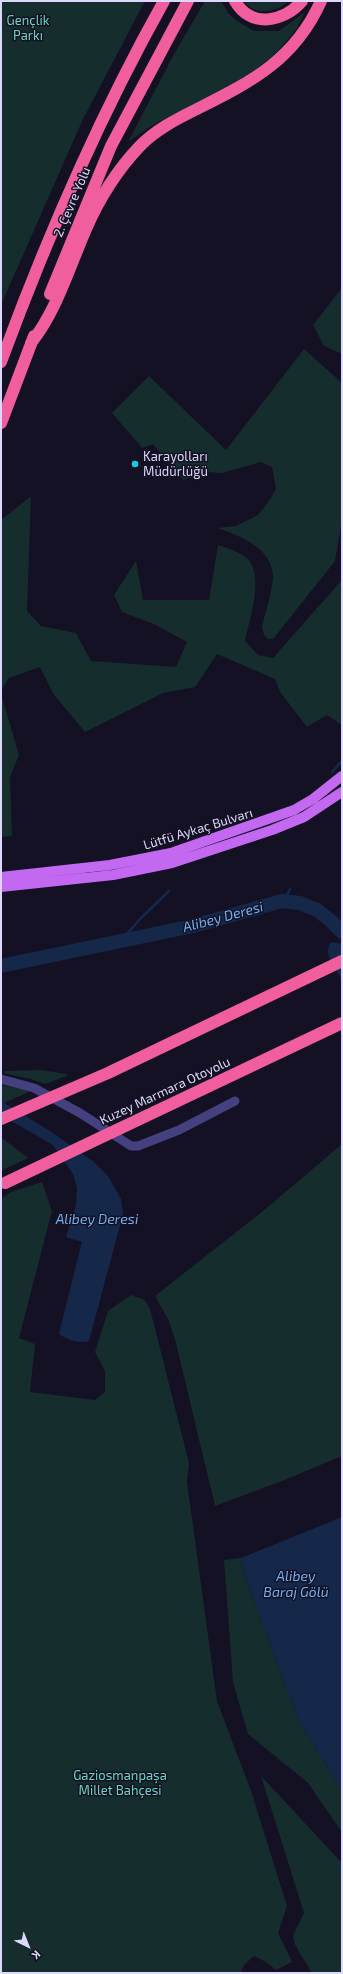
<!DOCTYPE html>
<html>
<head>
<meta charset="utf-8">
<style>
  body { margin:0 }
  #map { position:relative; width:343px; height:1974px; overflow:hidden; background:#151124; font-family:"Exo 2",sans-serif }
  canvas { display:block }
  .frame { position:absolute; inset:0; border:2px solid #ddd8fb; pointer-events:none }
  .north { position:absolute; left:8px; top:1926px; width:40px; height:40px; -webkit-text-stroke:3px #151124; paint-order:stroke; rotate:137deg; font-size:11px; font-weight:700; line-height:16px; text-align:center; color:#ddd8fb }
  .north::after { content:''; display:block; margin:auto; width:14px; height:18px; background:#ddd8fb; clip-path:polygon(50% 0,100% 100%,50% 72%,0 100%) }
</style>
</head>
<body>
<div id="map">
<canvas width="343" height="1974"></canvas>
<div class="frame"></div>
<div class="north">K</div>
</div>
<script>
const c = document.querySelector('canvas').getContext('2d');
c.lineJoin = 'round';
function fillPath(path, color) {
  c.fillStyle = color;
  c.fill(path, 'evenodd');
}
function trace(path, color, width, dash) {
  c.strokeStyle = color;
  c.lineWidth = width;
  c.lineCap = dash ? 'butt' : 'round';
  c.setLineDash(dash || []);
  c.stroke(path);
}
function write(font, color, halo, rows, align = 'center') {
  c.font = font + ' "Exo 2",sans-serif';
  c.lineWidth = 3;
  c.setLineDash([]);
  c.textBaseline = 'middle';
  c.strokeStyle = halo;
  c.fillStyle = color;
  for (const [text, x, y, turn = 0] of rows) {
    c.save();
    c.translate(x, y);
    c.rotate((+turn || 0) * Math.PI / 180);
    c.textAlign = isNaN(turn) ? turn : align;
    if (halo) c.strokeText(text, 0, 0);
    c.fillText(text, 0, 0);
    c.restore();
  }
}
fillPath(new Path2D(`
  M1,1H145L83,119L1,305Z
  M205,1H221L228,13L237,21L254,31H279L305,12L295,31L275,54L245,78L151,126L128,142L173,56Z
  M242,1H288C281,10 263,14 253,9C249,7 246,3 242,1Z
  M342,288V354L324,346L313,325Z
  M304,349L342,383V520L335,561L273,639H268L264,635L262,627C265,613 273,589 273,576C272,548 240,536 218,528L236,526L258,515L270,500L276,488L272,467L261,462L222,473L208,472L183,480L153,444L142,448L112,413L149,376L226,450Z
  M31,496L27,611L41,626L76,633L91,661L176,667L187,642L154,624L122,612L114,595L136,561L143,600H209L218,545C227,548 236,551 244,556C267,571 249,620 245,641L258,655L273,658L342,580V725L327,715L307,727L280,692L275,679L217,654L195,687L163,693L85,732L54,695L40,667L9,678L1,691V520Z
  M1,694L19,755L10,777L12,836L1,837Z
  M41,1070L67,1074V1076L45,1084L31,1079L4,1073L5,1071Z
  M1,1085L27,1090L29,1092L4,1103L1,1101Z
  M1,1137L28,1158L1,1171Z
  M342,1144V1456L282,1481L215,1506L175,1339L168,1319L155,1296L263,1211Z
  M42,1182L52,1211L19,1338L35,1344L30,1392L95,1400L105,1392V1371L95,1352L108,1311L131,1295L145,1300L150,1309L189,1463L187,1482L217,1701L252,1794L287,1906L278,1933L292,1962L276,1970L266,1962L254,1956L245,1964L241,1971L243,1973H1V1199L11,1192Z
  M241,1558L242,1568L298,1719L342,1791V1832L308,1783L248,1734L233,1682L224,1560Z
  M261,1776L342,1863V1973H312L295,1945L293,1936L304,1913Z`), '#152d2d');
fillPath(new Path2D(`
  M331,942L342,944V980C336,968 322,955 331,942Z
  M1,1101L50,1131L94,1162L108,1176L121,1199L123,1214L89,1341C79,1344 68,1340 59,1334L82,1242L66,1237L76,1205L77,1188L73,1174L53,1145L1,1115Z
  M342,1517V1791L298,1719L242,1568L241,1558Z`), '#15284a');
trace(new Path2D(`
  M332,772L342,761
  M284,901L290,889
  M120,942L140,919L169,891`), '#15284a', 2.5);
trace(new Path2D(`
  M1,966L193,926L282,901L300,903L317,910L331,921L342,932`), '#15284a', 14);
trace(new Path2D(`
  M1,1079L34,1088L80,1113L131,1146H138L179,1130L235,1101`), '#45407f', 9);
trace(new Path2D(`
  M1,877L110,865L171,853L294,810L313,799L342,776
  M1,887L113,875L172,863L272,830L304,817L342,792`), '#c369f1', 10);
trace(new Path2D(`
  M235,1C251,29 284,22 302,1
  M50,294L111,146L188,1
  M31,343C57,310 69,268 86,229C99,199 118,169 140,146C156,129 179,118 199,108C253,81 295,59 321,1
  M1,362C47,237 99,117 164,1
  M1,423L34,336`), '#f05e9e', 12);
trace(new Path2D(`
  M1,1119L108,1073L342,961
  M5,1183L342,1023`), '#f05e9e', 12);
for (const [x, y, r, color] of [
  [135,464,4,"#15ccea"]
]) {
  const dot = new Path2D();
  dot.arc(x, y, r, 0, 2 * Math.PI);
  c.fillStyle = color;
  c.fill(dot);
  trace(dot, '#151124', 1.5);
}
write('13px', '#6ad5be', '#151124', [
  ["Gençlik",28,21],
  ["Parkı",28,36],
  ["Gaziosmanpaşa",120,1776],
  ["Millet Bahçesi",120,1791]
]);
write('13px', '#ddd8fb', '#151124', [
  ["2. Çevre Yolu",72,202,-67],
  ["Lütfü Aykaç Bulvarı",198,829,-17],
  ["Kuzey Marmara Otoyolu",165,1091,-25]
]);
write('13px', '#ddd8fb', '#151124', [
  ["Karayolları",143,457],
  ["Müdürlüğü",143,472]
], 'left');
write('italic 14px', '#6fb0f2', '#151124', [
  ["Alibey Deresi",223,917,-15],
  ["Alibey Deresi",97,1219],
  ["Alibey",296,1576],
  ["Baraj Gölü",296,1592]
]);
</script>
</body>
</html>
